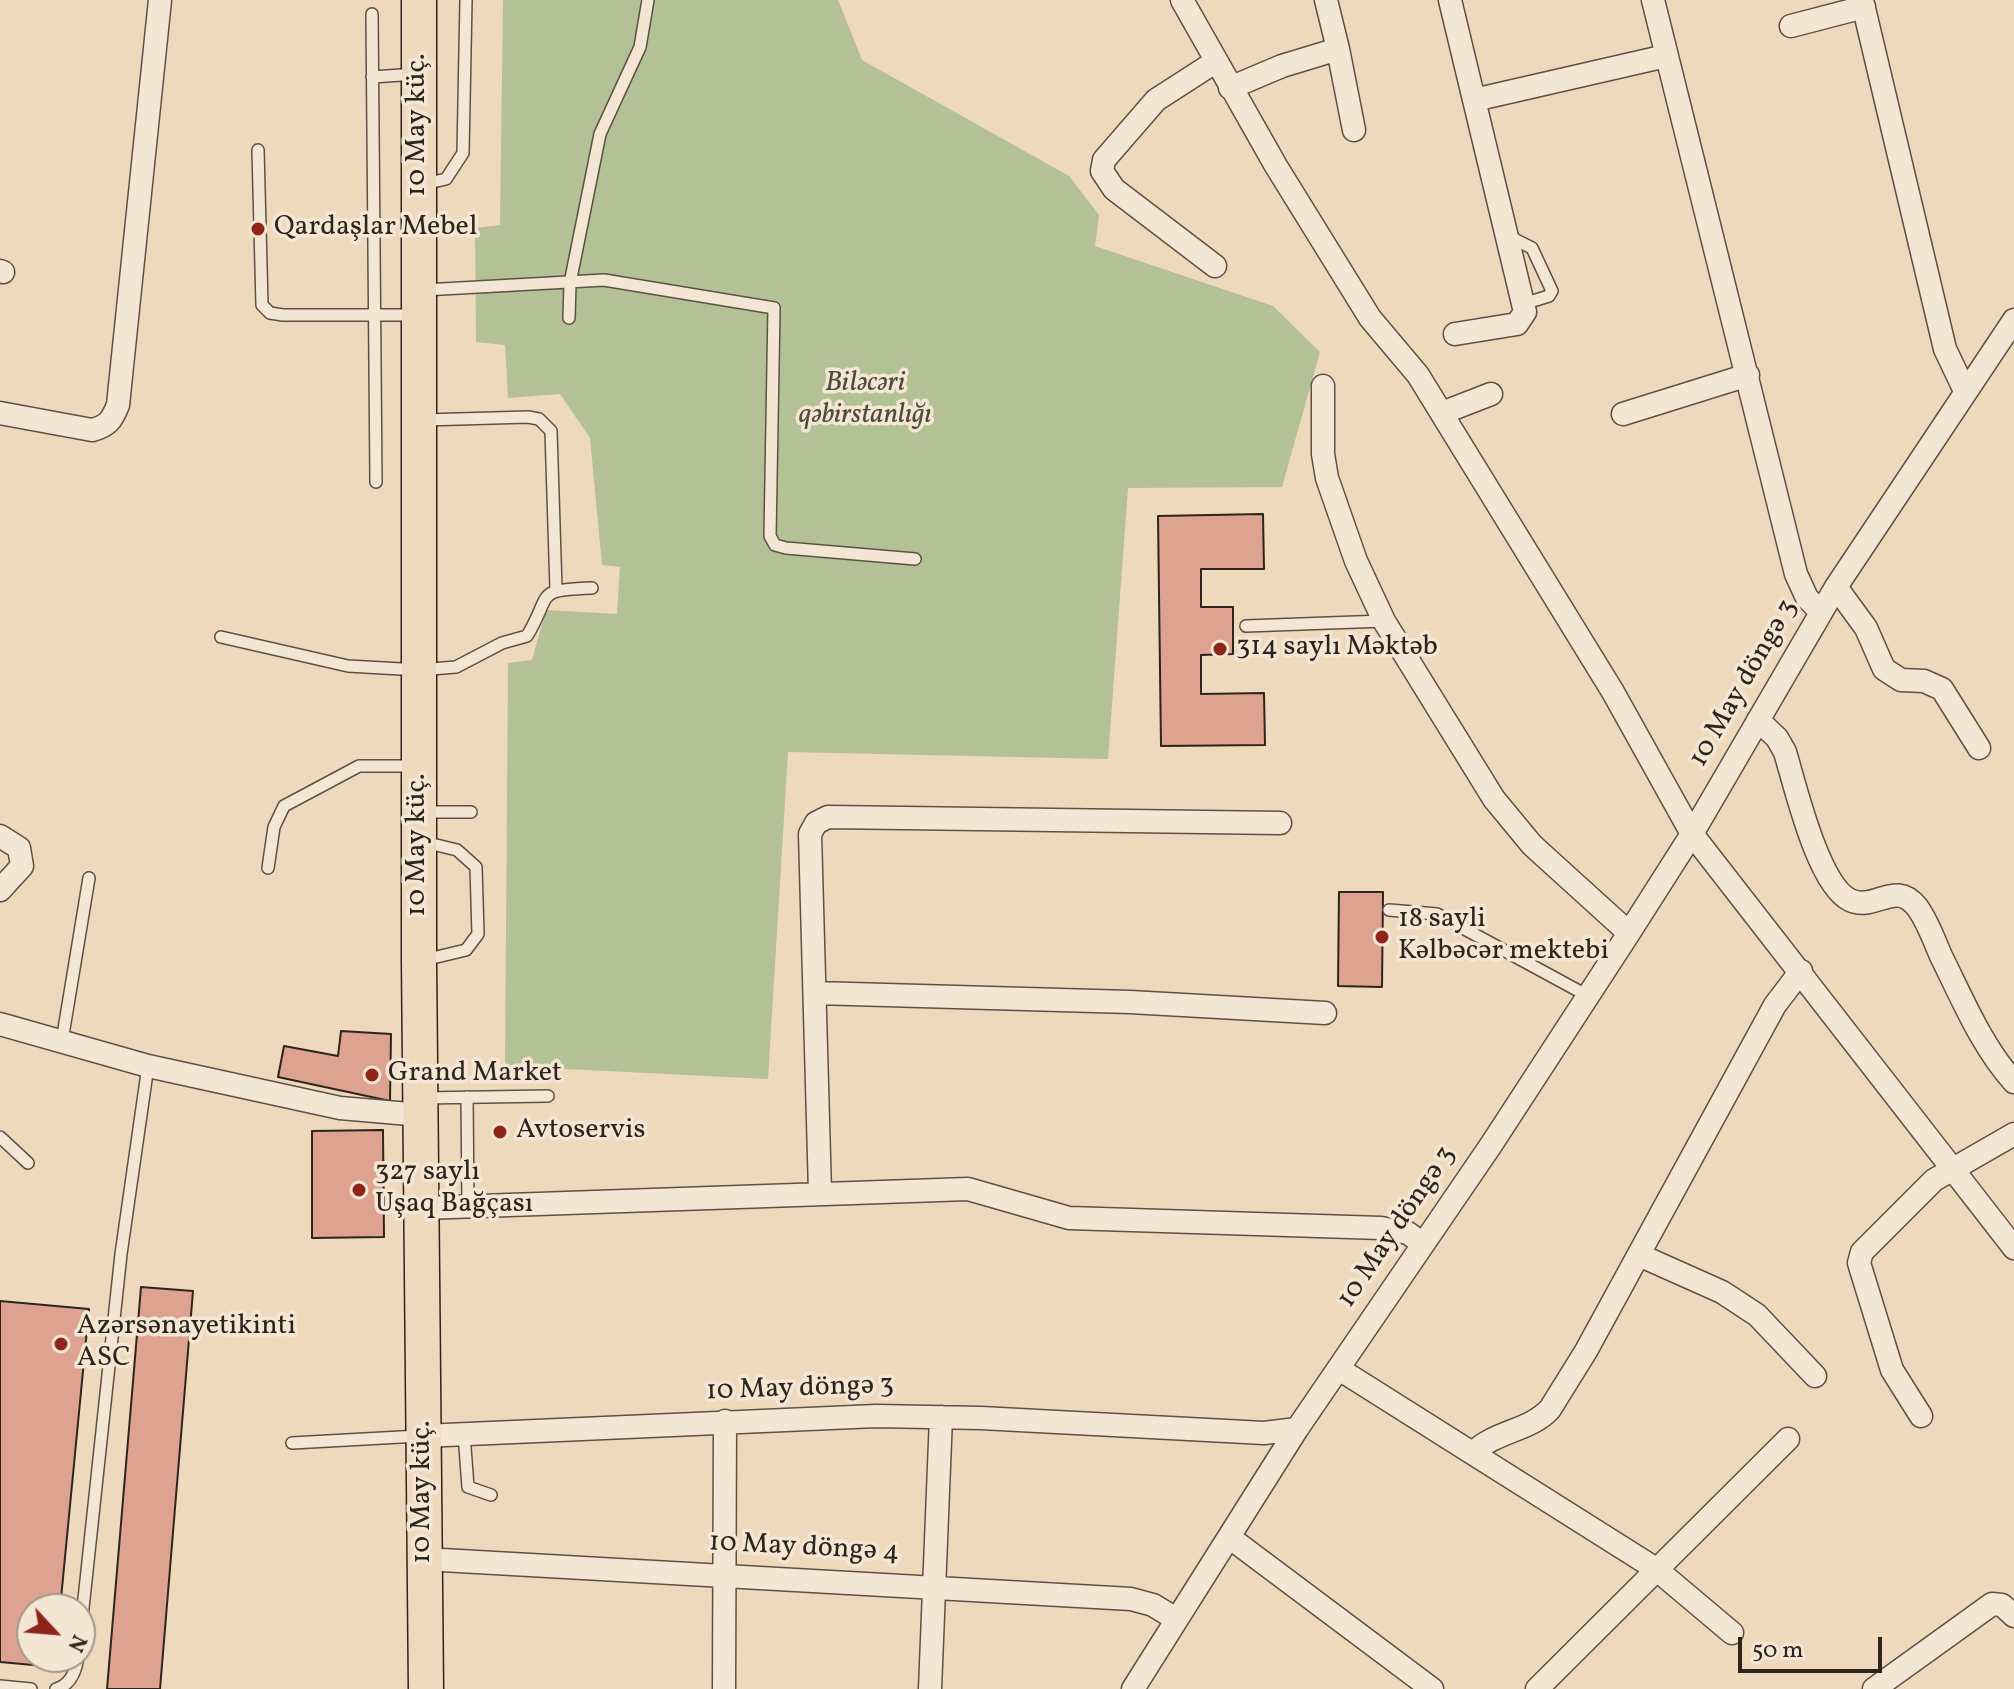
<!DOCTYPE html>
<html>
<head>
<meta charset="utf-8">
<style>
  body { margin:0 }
  #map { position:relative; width:2014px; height:1689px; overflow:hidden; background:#eed9bd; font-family:Vollkorn,serif }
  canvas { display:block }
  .north { position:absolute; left:16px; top:1593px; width:80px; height:80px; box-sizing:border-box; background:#f4e6d4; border:2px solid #a4988a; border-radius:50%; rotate:116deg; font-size:22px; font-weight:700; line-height:32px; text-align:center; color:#2d241b }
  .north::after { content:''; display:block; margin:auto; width:28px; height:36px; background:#8f2418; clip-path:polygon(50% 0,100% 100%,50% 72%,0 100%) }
  .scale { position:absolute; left:1738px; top:1637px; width:144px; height:36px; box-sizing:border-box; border:4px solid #2d241b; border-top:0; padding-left:10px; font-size:24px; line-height:28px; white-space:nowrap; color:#2d241b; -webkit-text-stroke:6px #f4e6d4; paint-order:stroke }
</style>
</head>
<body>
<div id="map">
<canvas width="2014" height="1689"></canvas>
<div class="north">N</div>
<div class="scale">50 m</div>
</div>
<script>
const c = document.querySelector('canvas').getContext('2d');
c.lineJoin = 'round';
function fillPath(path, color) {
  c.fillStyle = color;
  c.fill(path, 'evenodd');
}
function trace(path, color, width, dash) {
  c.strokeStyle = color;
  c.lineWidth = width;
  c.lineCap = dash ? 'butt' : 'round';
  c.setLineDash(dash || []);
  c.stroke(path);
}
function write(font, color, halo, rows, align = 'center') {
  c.font = font + ' Vollkorn,serif';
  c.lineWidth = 7;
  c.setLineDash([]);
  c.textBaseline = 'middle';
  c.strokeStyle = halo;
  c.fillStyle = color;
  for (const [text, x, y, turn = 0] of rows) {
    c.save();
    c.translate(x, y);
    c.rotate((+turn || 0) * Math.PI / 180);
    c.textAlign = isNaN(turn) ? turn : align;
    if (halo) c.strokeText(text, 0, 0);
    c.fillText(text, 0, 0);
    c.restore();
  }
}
fillPath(new Path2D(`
  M503,0H838L862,60L1069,176L1099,215L1095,246L1273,306L1320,352L1282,487L1128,488L1108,759L788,752L768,1079L505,1066L508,663L532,660L546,610L617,614L620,567L602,565L590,438L560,394L508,398L505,345L476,342L475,228L500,225Z`), '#b4c095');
const building = new Path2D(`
  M1263,514L1264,569H1201V607H1233V654L1201,655V694L1264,693L1265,745L1161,746L1158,516Z
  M1339,892H1383L1382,987L1338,986Z
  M341,1031L391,1034L390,1101L278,1077L284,1046L338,1056Z
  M383,1130L384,1237L312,1238V1131Z
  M141,1287L193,1291L160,1689H107Z
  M0,1301L89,1309L60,1609H32V1657H56L55,1667L0,1662Z`);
fillPath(building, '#dda290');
trace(building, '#2d241b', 2);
const lane = new Path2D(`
  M372,14L376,482
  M372,77L416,74
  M258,150L262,305L270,313L283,315H415
  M424,184L446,179L463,153L466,0
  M1508,236L1532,248L1552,291L1549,296L1523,304
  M424,290L604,280L774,308L770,536L775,545L786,548L915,559
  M569,318L570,283L600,134L640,47L648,0
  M424,420L528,417L539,419L551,431L556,589
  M1246,626L1384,621
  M221,637L348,666L419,670L456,667L502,643L527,636C553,593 533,590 592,588
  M424,812H471
  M424,842L457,850L476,867L478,934L466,950L424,960
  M268,868L274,827L284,806L359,766H415
  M1389,910L1437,914L1588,996
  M62,1041L89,878
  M467,1097L468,1206
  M422,1098L548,1096
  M0,1137L28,1163
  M464,1434L468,1487L491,1495
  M292,1443L419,1436
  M80,1636L121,1254L148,1066
  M0,1686L31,1689
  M56,1689C71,1685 76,1671 78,1657`);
const street = new Path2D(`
  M1182,0L1276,166L1370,318L1418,375L1613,692L1692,834L2014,1248
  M1450,0L1525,312L1517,324L1455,334
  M1653,0L1796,574L1807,598L1821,612
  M1862,0L1945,349L1965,391
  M1791,26L1864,7
  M1338,49L1354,130
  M1230,88L1282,66L1338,49L1326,0
  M1474,100L1666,56
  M1215,266L1114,189L1102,171L1104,160L1156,100L1215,62
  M0,271L3,272
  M1323,386V454L1327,478L1356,561L1384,621L1494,799L1532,845L1629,933
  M0,413L92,430C108,426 112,420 118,405L160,0
  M1442,413L1491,394
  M1623,414L1748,375
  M1836,587L1866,628L1884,669L1901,680L1924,681L1942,689L1979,748
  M1758,720L1777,738L1785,752C1795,785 1818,885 1850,900C1875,912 1895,879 1917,907C1927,920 1934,940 1941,956C1962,998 1982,1047 2014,1082
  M0,836L19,848L22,866L0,890
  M816,993L1130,1002L1325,1013
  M0,1024L148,1066L340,1108L421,1115
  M820,1192L810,834L816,823L828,817L1280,823
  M423,1208L968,1189L1069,1218L1381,1228L1408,1233L1423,1244
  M1639,1255L1722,1292L1757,1315L1815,1376
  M1339,1369L1656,1569L1732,1633
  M1921,1416L1892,1370L1859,1263L1862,1252L1934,1180L2014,1134
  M423,1436L876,1416L981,1418L1264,1433L1297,1429L1491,1145L1629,933L1692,834L1836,587L2014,320
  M1473,1453C1495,1431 1530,1431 1550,1409L1586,1351L1775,1005L1801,971
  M1229,1537L1432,1689
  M424,1559L1131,1599L1153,1605L1176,1619
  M724,1689L725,1421
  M930,1689L941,1417
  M1133,1689L1297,1429
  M1537,1689L1788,1439
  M1874,1689L1992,1604L2002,1605L2014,1616`);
const primary = new Path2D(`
  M419,0V961L426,1689`);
trace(lane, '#5d5144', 14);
trace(street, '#5d5144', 25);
trace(primary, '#2d241b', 37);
trace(lane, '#f4e6d4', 11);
trace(street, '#f4e6d4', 22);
trace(primary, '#eed9bd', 34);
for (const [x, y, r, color] of [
  [258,229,8,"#8f2418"],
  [1220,649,8,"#8f2418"],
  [1382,937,8,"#8f2418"],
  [372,1075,8,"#8f2418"],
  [500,1132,8,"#8f2418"],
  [359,1190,8,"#8f2418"],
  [61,1344,8,"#8f2418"]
]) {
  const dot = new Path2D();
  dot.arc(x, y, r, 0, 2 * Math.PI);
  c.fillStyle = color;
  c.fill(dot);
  trace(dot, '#f4e6d4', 3);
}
write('28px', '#2d241b', '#f4e6d4', [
  ["10 May küç.",419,125,-90],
  ["10 May döngə 3",1745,684,-60],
  ["10 May küç.",419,845,-90],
  ["10 May döngə 3",1398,1228,-56],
  ["10 May döngə 3",800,1390,-2],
  ["10 May küç.",424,1492,-90],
  ["10 May döngə 4",804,1549,3]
]);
write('28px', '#2d241b', '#f4e6d4', [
  ["Qardaşlar Mebel",274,229],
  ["314 saylı Məktəb",1236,649],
  ["18 sayli",1398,921],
  ["Kəlbəcər mektebi",1398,953],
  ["Grand Market",388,1075],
  ["Avtoservis",516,1132],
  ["327 saylı",375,1174],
  ["Uşaq Bağçası",375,1206],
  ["Azərsənayetikinti",77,1328],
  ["ASC",77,1360]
], 'left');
write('italic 28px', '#4f4b3a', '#f4e6d4', [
  ["Biləcəri",865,385],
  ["qəbirstanlığı",865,417]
]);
</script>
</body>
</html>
